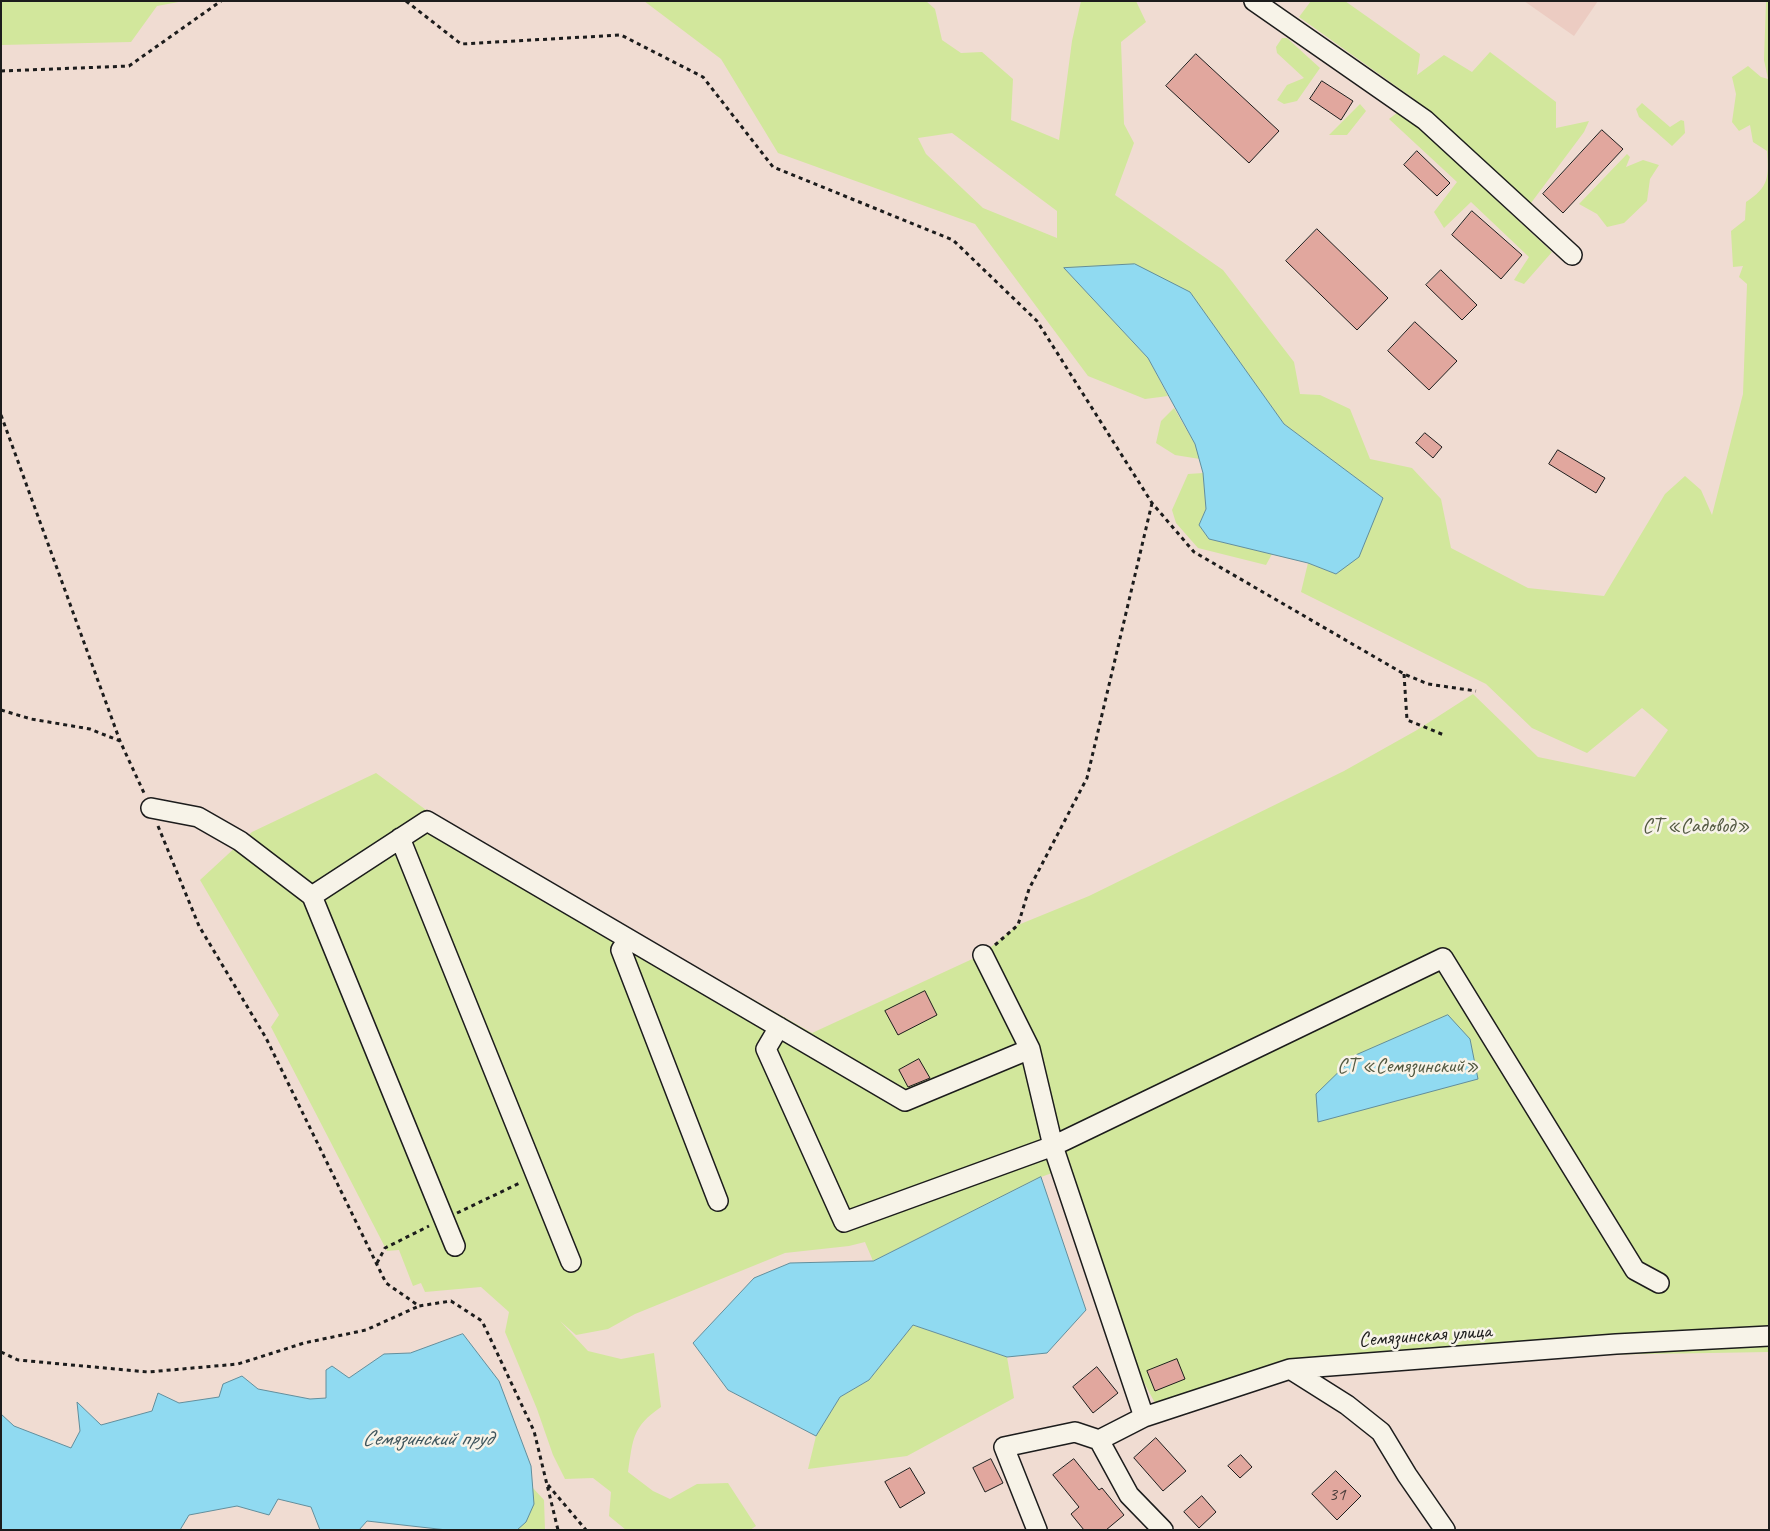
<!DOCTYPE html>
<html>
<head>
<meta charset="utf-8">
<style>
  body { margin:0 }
  #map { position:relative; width:1770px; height:1531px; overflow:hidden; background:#f0dcd2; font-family:Caveat,sans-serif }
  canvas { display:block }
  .frame { position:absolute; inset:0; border:2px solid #1c1c1c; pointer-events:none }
</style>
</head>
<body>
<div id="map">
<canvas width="1770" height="1531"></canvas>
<div class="frame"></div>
</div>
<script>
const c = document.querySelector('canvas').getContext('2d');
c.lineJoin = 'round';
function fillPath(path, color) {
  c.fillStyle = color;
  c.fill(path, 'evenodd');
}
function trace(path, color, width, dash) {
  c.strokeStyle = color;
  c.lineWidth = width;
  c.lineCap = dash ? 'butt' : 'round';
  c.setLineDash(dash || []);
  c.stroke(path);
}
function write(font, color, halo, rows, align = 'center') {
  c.font = font + ' Caveat,sans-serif';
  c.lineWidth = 5;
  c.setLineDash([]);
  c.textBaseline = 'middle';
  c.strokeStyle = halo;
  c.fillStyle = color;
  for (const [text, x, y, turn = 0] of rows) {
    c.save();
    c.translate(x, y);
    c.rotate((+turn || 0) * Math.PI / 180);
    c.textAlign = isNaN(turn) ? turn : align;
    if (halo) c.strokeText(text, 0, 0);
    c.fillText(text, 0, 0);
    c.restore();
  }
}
fillPath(new Path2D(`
  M1524,1H1598L1574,36Z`), '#ecccc2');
fillPath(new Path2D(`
  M1,1H184L157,6L131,42L1,45Z
  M644,1H926L935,9L942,40L961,53L982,52L1013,79L1011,120L1059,140L1072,41L1081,1H1136L1146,22L1121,42L1124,124L1134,143L1115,195L1223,270L1294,362L1300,394L1320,395L1350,409L1370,459L1412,468L1441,499L1451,548L1528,588L1604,596L1665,494L1685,476L1701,490L1712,515L1743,394L1747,284L1739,277L1743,266L1733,267L1731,231L1745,220L1746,202C1769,187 1769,177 1767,151L1753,142L1750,125L1739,131L1732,122L1736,94L1732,77L1748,66L1761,77L1768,79L1764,60L1766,1H1769V1352L1292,1360L1156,1405L1138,1371L1066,1168L1041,1177L873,1261L865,1242L849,1246L785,1253L635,1314L608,1329L576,1335L560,1321L588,1351L621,1359L654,1353L661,1407C632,1427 633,1439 628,1472L653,1491L670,1499L697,1484L728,1483L756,1526L750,1530H626L609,1516L611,1492L593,1478L565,1479L553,1455L537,1409L505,1332L509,1312L481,1287L425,1292L421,1283L413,1286L399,1250L387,1251L271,1027L279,1015L200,880L252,832L376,773L441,821L812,1033L981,955L1018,925L1089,896L1344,771L1417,730L1473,694L1538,757L1635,777L1668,730L1642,708L1587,753L1532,728L1486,684L1301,592L1308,563L1336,574L1383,498L1284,424L1190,292L1065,269L1148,358L1168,396L1145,399L1088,376L975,224L778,153L721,59ZM952,133L1057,211V238L983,208L926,154L918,138Z
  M1311,1H1345L1420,54L1417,75L1444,55L1472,72L1490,52L1556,102V128L1589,121L1584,132L1531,203L1414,99L1299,17Z
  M1282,38H1287L1320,68L1297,101L1284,104L1277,100L1287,85L1304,78L1277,53L1276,47Z
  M1642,103L1670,127L1681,120L1684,121L1685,133L1672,146L1639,117L1636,109Z
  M1360,104L1366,111L1347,135H1329Z
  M1398,112L1416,125L1552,252L1524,284L1514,280L1529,257L1471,202L1444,228L1434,212L1457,182L1389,119Z
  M1627,154L1630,157L1626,167L1643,160L1659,165L1650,179L1647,201L1624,223L1607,227L1597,214L1579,204Z
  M1174,408L1195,444L1200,459L1175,455L1156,443L1161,421Z
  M1203,473L1206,509L1199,525L1209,539L1272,554L1266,565L1198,548L1176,523L1172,510L1188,474Z
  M913,1325L1007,1357L1014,1398L907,1456L808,1469L816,1436L840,1397L869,1380Z
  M533,1488L544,1500L545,1530H517C530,1518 534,1506 533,1488Z`), '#d2e79c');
const water = new Path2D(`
  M1135,264L1190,292L1284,424L1383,498L1359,557L1336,574L1308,563L1209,539L1199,525L1206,509L1203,473L1195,444L1148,358L1064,268Z
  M1448,1015L1470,1039L1478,1079L1318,1122L1316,1094L1356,1055Z
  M1041,1177L1086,1310L1047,1353L1007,1357L913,1325L869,1380L840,1397L816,1436L728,1390L693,1343L754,1278L790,1263L873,1261Z
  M463,1334L499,1381L531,1466L534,1504L526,1522L517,1530H447L367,1521L359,1530H320L311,1507L278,1499L269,1515L237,1506L189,1515L180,1530H1V1414L14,1426L71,1448L80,1431L77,1402L101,1425L152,1411L158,1393L179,1403L219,1397L223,1384L242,1376L258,1389L310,1399L326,1398V1370L332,1366L349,1378L384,1354L410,1353Z`);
fillPath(water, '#90daf1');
trace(water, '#628e9c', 1);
const building = new Path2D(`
  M1196,54L1279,131L1249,163L1166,86Z
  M1322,81L1353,101L1341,120L1310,99Z
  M1602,130L1623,149L1563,213L1543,194Z
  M1417,151L1450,183L1437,196L1404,165Z
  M1472,211L1522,255L1501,279L1452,235Z
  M1317,229L1388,298L1357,330L1286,261Z
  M1441,270L1477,305L1462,320L1426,285Z
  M1415,322L1457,361L1429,390L1388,351Z
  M1425,433L1442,447L1433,458L1416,443Z
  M1558,450L1605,478L1596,493L1549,464Z
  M925,991L937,1015L898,1035L885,1011Z
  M919,1059L930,1078L908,1087L899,1070Z
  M1177,1359L1185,1379L1155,1391L1147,1371Z
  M1097,1367L1118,1393L1093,1413L1073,1387Z
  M1156,1438L1186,1471L1163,1491L1134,1458Z
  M1241,1455L1252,1467L1240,1478L1228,1466Z
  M991,1459L1003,1483L985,1492L973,1468Z
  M1074,1459L1099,1490L1102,1488L1124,1515L1106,1530H1084L1071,1514L1079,1507L1053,1475Z
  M910,1468L925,1493L900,1508L885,1482Z
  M1336,1471L1361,1496L1337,1520L1312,1494Z
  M1202,1496L1216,1512L1199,1528L1184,1512Z`);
fillPath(building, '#e1a79e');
trace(building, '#1c1c1c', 1);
const minor = new Path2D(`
  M1254,1L1425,120L1572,255
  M151,808L198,817L240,841L312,896L427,821L905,1101L1030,1049
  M400,838L571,1262
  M312,896L455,1246
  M628,939L621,950L718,1201
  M983,955L1030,1049L1053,1146L1144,1417
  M779,1027L766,1049L844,1222L1053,1146L1443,958L1635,1270L1659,1283
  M1290,1369L1347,1405L1381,1432L1407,1475L1445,1530
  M1099,1440L1144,1417L1290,1369L1616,1344L1769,1336
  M1099,1440L1129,1495L1163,1530
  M1037,1530L1004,1447L1075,1432L1099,1440`);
trace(minor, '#1c1c1c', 22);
trace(new Path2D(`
  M406,1L461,44L621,35L703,77L773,167L953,240L1037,321L1152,503L1194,552L1404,674L1428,684L1476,691
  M1,71L129,66L221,1
  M1,415L120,741L144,793
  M1404,674L1407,720L1444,735
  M1,710L31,719L90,729L120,741
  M158,826L199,926L266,1038L386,1283L419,1306L451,1301L482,1321L534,1431L558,1530
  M995,945L1018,925L1029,889L1087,778L1152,503
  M457,1213L522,1182
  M377,1263L385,1248L429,1226
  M1,1352L18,1360L148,1372L238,1364L304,1343L366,1330L419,1306
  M548,1485L586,1530`), '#1c1c1c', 3, [4, 4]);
trace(minor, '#f7f3e8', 19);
write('19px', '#4d3f3c', null, [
  ["31",1337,1495]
]);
write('21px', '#535942', '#f7f3e8', [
  ["СТ «Садовод»",1696,826],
  ["СТ «Семязинский»",1408,1066]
]);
write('21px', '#1c1c1c', '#f7f3e8', [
  ["Семязинская улица",1425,1336,-4]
]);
write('italic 22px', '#3f555c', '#f7f3e8', [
  ["Семязинский пруд",427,1439]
]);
</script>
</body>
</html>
